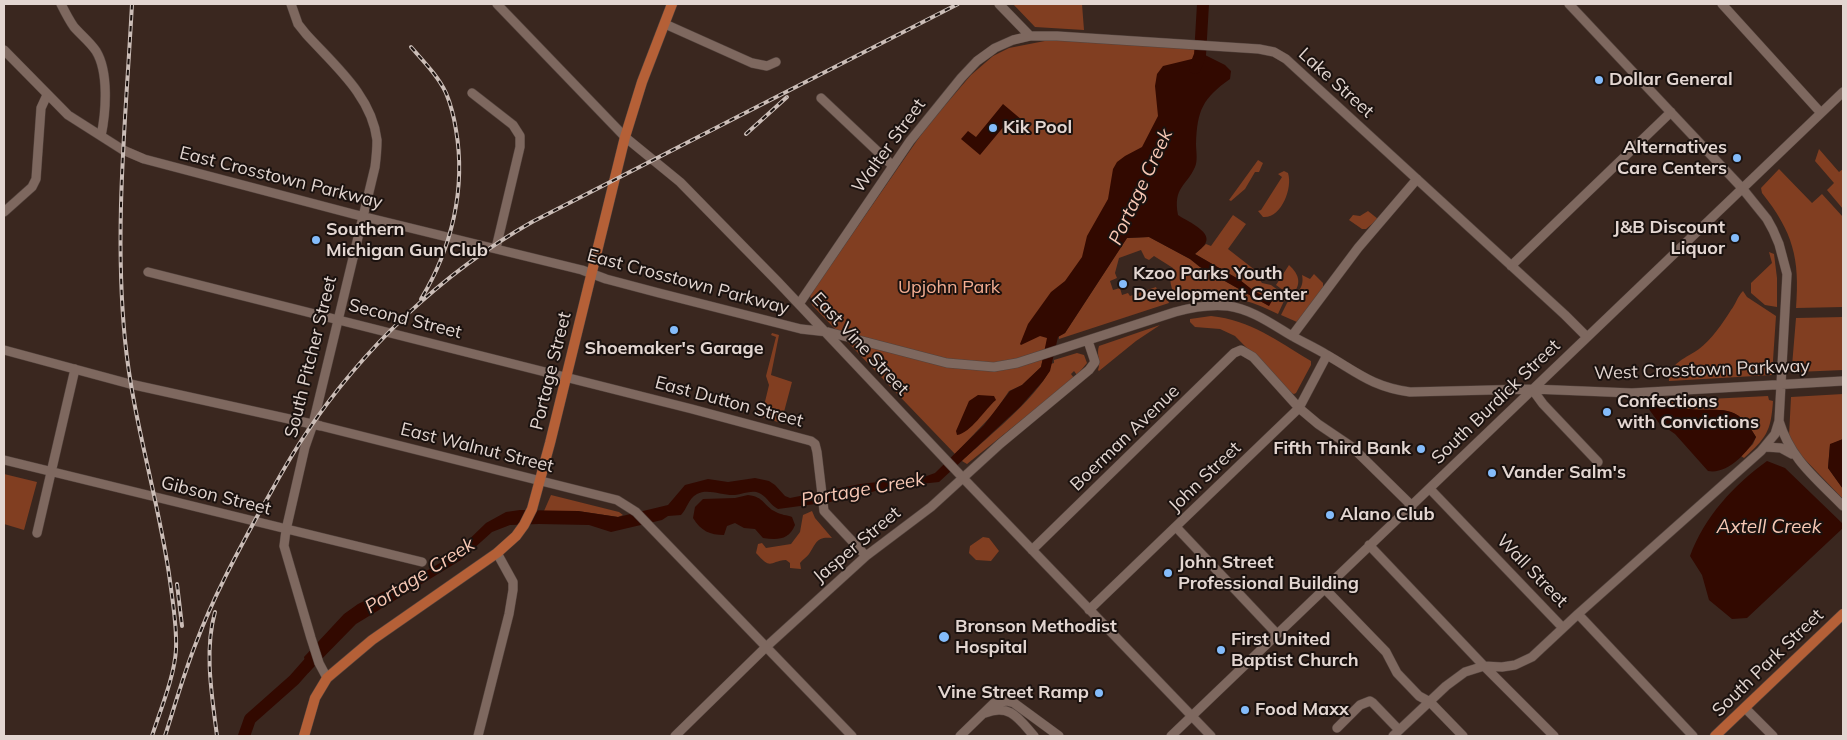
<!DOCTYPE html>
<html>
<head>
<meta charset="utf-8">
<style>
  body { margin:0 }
  #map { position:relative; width:1847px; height:740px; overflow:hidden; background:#3a271f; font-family:Mulish,sans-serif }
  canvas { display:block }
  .frame { position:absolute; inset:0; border:5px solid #e3d6d1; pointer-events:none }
</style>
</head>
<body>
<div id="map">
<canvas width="1847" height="740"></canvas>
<div class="frame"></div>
</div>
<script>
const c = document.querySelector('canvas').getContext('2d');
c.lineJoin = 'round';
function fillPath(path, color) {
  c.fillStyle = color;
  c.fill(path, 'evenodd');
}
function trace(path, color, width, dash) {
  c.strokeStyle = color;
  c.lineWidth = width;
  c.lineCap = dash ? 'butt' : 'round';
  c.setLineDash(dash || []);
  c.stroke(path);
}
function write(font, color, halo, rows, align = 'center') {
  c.font = font + ' Mulish,sans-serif';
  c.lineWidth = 4;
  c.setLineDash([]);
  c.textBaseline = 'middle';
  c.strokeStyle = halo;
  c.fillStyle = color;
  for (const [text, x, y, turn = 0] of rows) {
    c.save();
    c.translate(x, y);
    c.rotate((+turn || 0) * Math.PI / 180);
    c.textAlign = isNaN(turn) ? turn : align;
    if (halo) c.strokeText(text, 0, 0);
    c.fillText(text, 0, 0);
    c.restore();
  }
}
fillPath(new Path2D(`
  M1013,4H1082L1084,30L1035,27Z
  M1055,39L1196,49L1198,54L1174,102L1048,337L1041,367L1022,385L1009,391L994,413L955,454L812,305L810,295L927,126L971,75L993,56L1009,48Z
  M1819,149L1839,172L1843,169V209L1827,190L1834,183L1815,161Z
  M1258,160L1263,163L1259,172H1255L1245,189L1231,201L1229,200Z
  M1779,169L1812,203L1822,194L1843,217V307L1796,308C1800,258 1793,232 1762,193L1761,188Z
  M1284,171L1288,173C1293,188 1281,219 1263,217L1258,211L1261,210L1282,177L1278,174Z
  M1368,211L1378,219L1366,229H1362L1349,220L1353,215L1360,216Z
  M1233,215L1246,224L1228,249L1260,274L1259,279L1262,283L1271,285L1289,298L1284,301L1278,314C1245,297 1212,290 1176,300C1172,290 1167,277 1173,268L1154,256L1149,260L1145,258L1141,250L1119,258L1115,273L1117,278L1110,281L1113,290L1120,288L1122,295L1128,293L1130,296L1156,287L1159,295L1166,294L1169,303L1059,339V336L1065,333L1127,238L1149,237L1190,259L1200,267L1269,306L1270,299L1255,292L1240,280L1195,254L1206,244L1211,246Z
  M1769,252L1774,254L1777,278V307L1765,305L1751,293V283L1772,263Z
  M1289,265C1300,275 1302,285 1291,296L1276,285Z
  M1314,274L1323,283V288L1297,322L1281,315C1283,311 1285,307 1287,303C1295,294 1305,289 1302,275L1310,279Z
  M1743,291L1747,297L1776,316L1772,375L1669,381C1667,364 1688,357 1699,349C1711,340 1723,323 1731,310C1736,304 1737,297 1743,291Z
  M1211,316C1251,320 1277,341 1311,361V365L1296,393L1294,394L1291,393L1235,336L1220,329L1195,327L1190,322V319Z
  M1843,317V370L1797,372L1793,370L1792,366L1796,318Z
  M1160,325L1136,341L1099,371L1098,370C1101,362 1096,354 1099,346Z
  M772,333L779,335L771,375L792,382L781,423L756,415L757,409L763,410L769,385L766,376L776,337L771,335Z
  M1077,353L1084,355L1087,363L1077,375L1074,371L1071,374L1074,378L967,464L962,461C982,442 1048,389 1051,364L1054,363V360Z
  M1843,394V439L1830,445L1828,468L1843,489V499L1790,444L1789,436L1791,397Z
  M1768,396L1769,400L1773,401C1771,432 1766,438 1744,458L1741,456L1753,444L1756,437C1736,402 1721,412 1689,409C1676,409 1662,405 1650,402Z
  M4,474L37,482L24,530L4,524Z
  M551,495L619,512L623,515L618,517L578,511H544Z
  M812,511L815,518L832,538C816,536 816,544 809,554C807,557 802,560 800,563L801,569L790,568V563L786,560C769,561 772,571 756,553L758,544L762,543L766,548L791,544L800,532L803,515Z
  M983,537L989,538L999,551L991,561L976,560L969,553L970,546Z`), '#813e21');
fillPath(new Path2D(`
  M1200,4H1207L1206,38H1198Z
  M1197,52L1206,53L1205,55L1225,65L1231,71L1230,79C1203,98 1197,110 1196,144C1196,150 1198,161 1195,167C1186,187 1173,187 1178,215C1185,220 1211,231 1206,242C1205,246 1198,251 1195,254L1240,280L1255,292L1270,299L1272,301L1269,306L1200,267L1190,259L1149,237L1127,238L1065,333L1058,337L1050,371L1043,381L1020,407L939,482L892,487L830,502L778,509C770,505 768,498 761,494C753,489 744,494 735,495C723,496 708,488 697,494C688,499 687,509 681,515L668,516L662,520L611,532L589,525L539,524L510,525L492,532L461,560L356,624L308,673L304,657L344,614L358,604L428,570L452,556L486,523L506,512L520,510L578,511L618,517L668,505L685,485L708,479L728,482L755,478L769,481L775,485L785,496L790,498L860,484L924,477L935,473L984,425L1010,391L1022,385L1041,367L1047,338L1040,336L1021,345L1020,344L1028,324L1051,292L1065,281L1082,257L1087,236L1108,199L1113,169L1117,162L1125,156L1142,147L1158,116L1155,86L1157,74L1163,66L1196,58Z
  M1003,104L1022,120L1013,131L1005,125L980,155L961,139L968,131L976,137Z
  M978,395L994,396L996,400C985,409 971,433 957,435L956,431L969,401Z
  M1650,402C1662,405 1676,409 1689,409C1722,412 1736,402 1756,437C1748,453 1726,475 1708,471L1675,434L1659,423L1648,408Z
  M1843,439V489L1828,468L1830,444Z
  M1767,461L1785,468L1843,524V528L1747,618L1732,619L1709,600L1702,575L1690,556C1705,516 1733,486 1767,461Z
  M748,495C765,497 763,506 776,512C781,515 787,515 792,517L795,525C789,540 778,540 763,538L755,529L744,528L735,523L727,526L724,535C710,535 701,531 693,518L695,507L703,499L735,498Z`), '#320900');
trace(new Path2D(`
  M1195,68L1200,55L1203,4
  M244,736L250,719L294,680L317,654`), '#320900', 12);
const minor = new Path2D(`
  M61,4C65,12 69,20 74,27C81,35 90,42 96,51C109,72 106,112 101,136
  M291,4L298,24L306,34C334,65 372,96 377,140C377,149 376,159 375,167L313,424L305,447L286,530L284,546L311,638L319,663L327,678
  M497,4L625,137L680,182L778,282L963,478L1211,736
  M999,4L1030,36H1057L1259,49L1274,52L1286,59L1565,315L1587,337
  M1722,4L1821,113
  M665,24L752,63L767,66L776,62
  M4,50L68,115L123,150L144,159L353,214L582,270L606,279L659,293L801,329L828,332L947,363L994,367L1017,363L1175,312C1193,307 1210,304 1228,306C1250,309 1269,322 1287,333C1300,341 1314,347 1327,355C1358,373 1373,387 1410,392L1532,389L1632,393L1843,381
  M472,93L513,125L520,136V147L496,248
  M821,98L893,166
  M4,212L32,187L36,179L41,108L47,95
  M1511,266L1671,112
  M148,272L692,409L811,441L815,444L817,452L824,511L866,556
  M799,304L910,141L961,78L977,61L995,48L1013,40L1030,36
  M1292,336L1358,248L1417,179
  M4,350L130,384L321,426L617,500L636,512L852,736
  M1532,389L1543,404L1598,462
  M1779,421C1791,460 1816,478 1843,506
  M1766,447L1781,448L1792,454
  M4,460L422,562
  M1430,489L1563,628
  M1176,527L1277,634
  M37,533L75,369
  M1369,545L1484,666L1554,736
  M1032,550L1234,353L1241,350L1253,357L1299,408L1318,424L1352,447L1412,506
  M1325,589L1386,652L1397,673L1419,696L1430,702L1463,736
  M1089,610L1299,408L1327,355
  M1578,614L1693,736
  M1745,708L1773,736
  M985,713C1010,703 1019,719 1034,736
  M1337,728L1360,705L1370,701L1373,703L1399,730
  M478,736L509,614L513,590V582L497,553
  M675,736L766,647L866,556L931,507L1000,444L1089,370L1095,362L1088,341
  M960,736L994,703L1007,701L1014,703L1059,736
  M1171,736L1843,92
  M1393,736L1446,686L1465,672L1484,666L1502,667L1515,665L1532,657L1578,614L1761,451L1775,434L1779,421L1787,274L1779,244L1773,230L1767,219L1742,188L1569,4`);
const major = new Path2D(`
  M304,736L315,698L327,678L372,640L497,553L516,536L524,525L532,509L550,443L625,137L642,82L672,4
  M1715,736L1843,614`);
trace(minor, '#53433d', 10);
trace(major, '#53433d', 11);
trace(minor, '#7e685f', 9);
trace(major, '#b56037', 10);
const rail = new Path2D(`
  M132,4C126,116 114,228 125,340C133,422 159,500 170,581C173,604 177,626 176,649C175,675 160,711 152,736
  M411,47C424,62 438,76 446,93C451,105 454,117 456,130C466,188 452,248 421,299
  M746,134L787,97
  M177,584L182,626
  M215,612C204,651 212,696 217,736
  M165,736C175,705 184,673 196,643C213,598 236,555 259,513C274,487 288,460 305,435C362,349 442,273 532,222L958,4`);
trace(rail, '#cbbdb7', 4);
trace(rail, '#1b120f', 2, [5.5]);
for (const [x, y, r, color] of [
  [1599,80,5,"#84bcfb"],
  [993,128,5,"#84bcfb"],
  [1737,158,5,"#84bcfb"],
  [1735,238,5,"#84bcfb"],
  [316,240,5,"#84bcfb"],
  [1123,284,5,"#84bcfb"],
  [674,330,5,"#84bcfb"],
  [1607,412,5,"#84bcfb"],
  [1421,449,5,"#84bcfb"],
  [1492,473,5,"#84bcfb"],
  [1330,515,5,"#84bcfb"],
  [1168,573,5,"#84bcfb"],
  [944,637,6,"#84bcfb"],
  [1221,650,5,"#84bcfb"],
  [1099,693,5,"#84bcfb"],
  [1245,710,5,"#84bcfb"]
]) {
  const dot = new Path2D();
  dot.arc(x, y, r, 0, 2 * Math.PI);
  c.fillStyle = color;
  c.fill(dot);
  trace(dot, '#1b120f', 2);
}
write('bold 18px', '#e3d6d1', '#1b120f', [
  ["Dollar General",1609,80],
  ["Kik Pool",1003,128],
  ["Alternatives",1727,148,"right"],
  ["Care Centers",1727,169,"right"],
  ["J&B Discount",1725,228,"right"],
  ["Liquor",1725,249,"right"],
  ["Southern",326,230],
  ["Michigan Gun Club",326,251],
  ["Kzoo Parks Youth",1133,274],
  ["Development Center",1133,295],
  ["Shoemaker's Garage",674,349,"center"],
  ["Confections",1617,402],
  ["with Convictions",1617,423],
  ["Fifth Third Bank",1411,449,"right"],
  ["Vander Salm's",1502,473],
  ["Alano Club",1340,515],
  ["John Street",1178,563],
  ["Professional Building",1178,584],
  ["Bronson Methodist",955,627],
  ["Hospital",955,648],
  ["First United",1231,640],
  ["Baptist Church",1231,661],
  ["Vine Street Ramp",1089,693,"right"],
  ["Food Maxx",1255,710]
], 'left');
write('18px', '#e3d6d1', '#1b120f', [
  ["Lake Street",1336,83,42],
  ["Walter Street",889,146,-54],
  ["East Crosstown Parkway",281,178,14],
  ["East Crosstown Parkway",688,282,15],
  ["Second Street",405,319,14],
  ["East Vine Street",860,344,47],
  ["South Pitcher Street",311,357,-76],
  ["West Crosstown Parkway",1702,370,-2],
  ["Portage Street",551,371,-76],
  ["East Dutton Street",729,402,15],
  ["South Burdick Street",1496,402,-44],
  ["Boerman Avenue",1125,438,-44],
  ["East Walnut Street",477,448,14],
  ["John Street",1205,477,-44],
  ["Gibson Street",216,496,14],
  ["Jasper Street",857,545,-40],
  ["Wall Street",1532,571,46],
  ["South Park Street",1768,663,-44]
]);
write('18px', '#f4af93', '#1b120f', [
  ["Upjohn Park",949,288]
]);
write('italic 19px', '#f8c8b5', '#1b120f', [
  ["Portage Creek",1141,187,-65],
  ["Portage Creek",863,490,-10],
  ["Axtell Creek",1769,527],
  ["Portage Creek",420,576,-32]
]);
</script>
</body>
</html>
